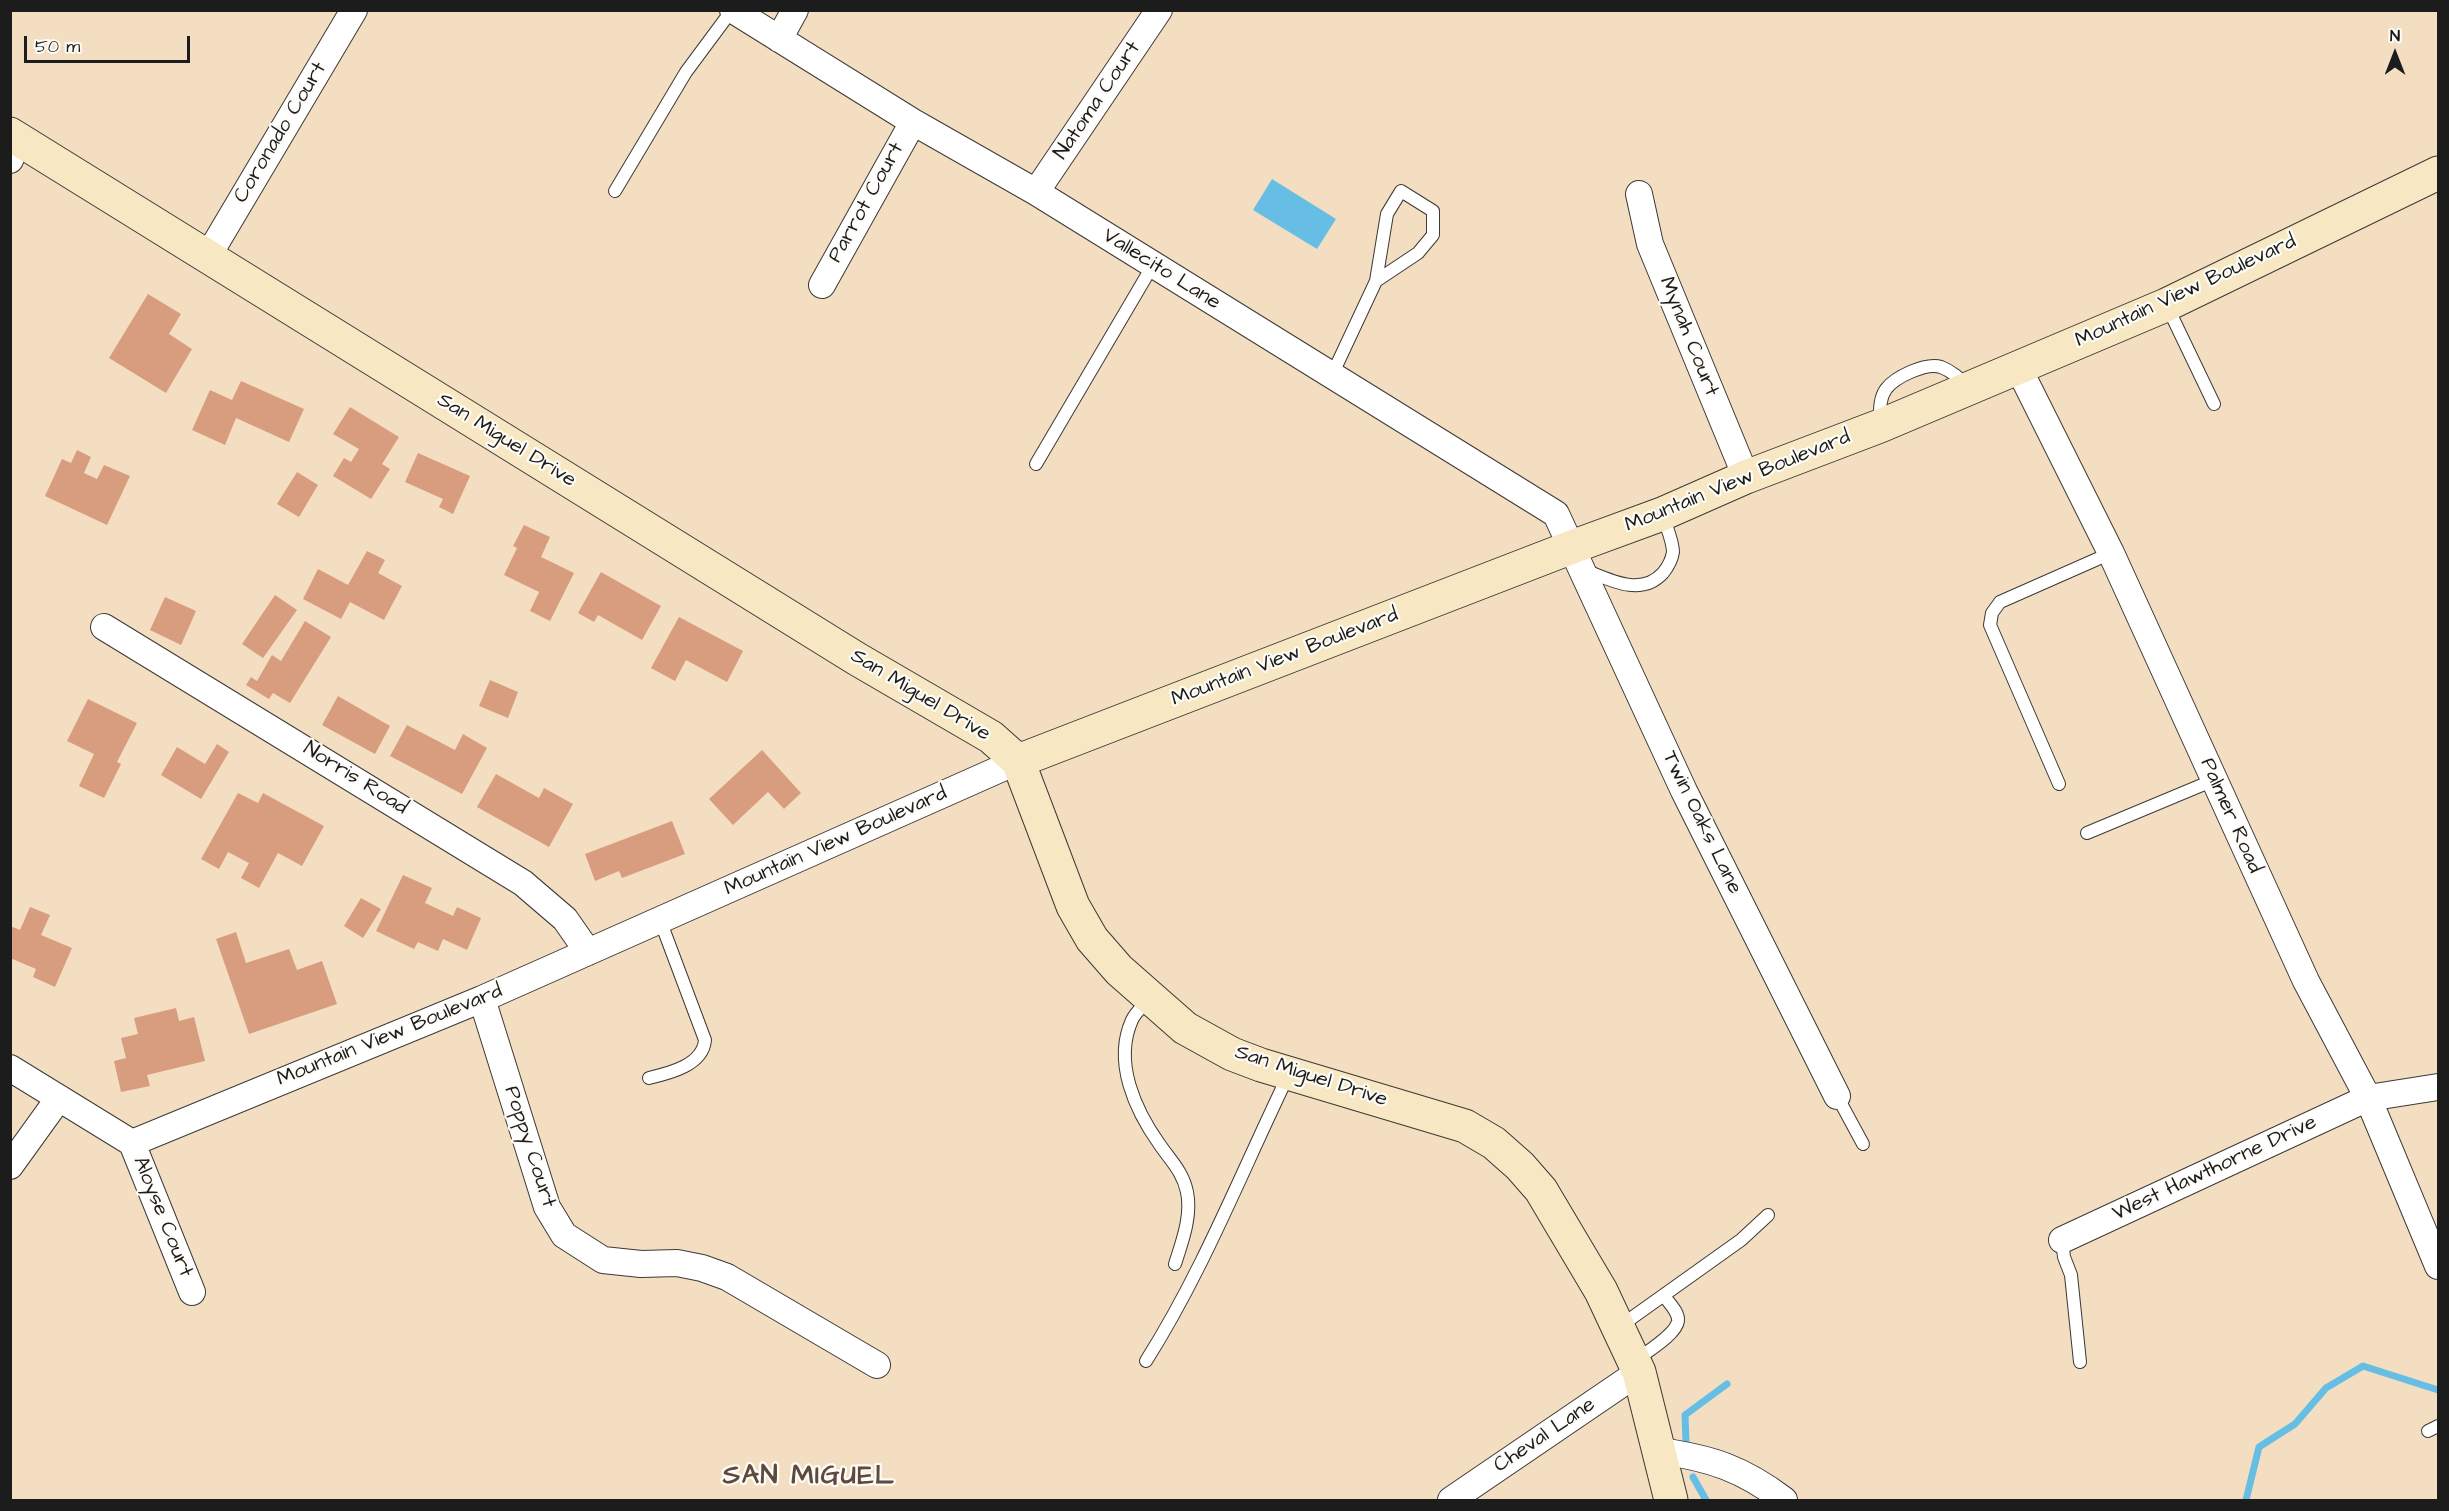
<!DOCTYPE html>
<html>
<head>
<meta charset="utf-8">
<style>
  body { margin:0 }
  #map { position:relative; width:2449px; height:1511px; overflow:hidden; background:#f4dec1; font-family:"Architects Daughter",sans-serif }
  canvas { display:block }
  .frame { position:absolute; inset:0; border:12px solid #1c1c1c; pointer-events:none }
  .north { position:absolute; left:2365px; top:24px; width:60px; height:60px; -webkit-text-stroke:4px #fdfcf7; paint-order:stroke; rotate:0deg; font-size:16px; font-weight:700; line-height:24px; text-align:center; color:#1c1c1c }
  .north::after { content:''; display:block; margin:auto; width:21px; height:27px; background:#1c1c1c; clip-path:polygon(50% 0,100% 100%,50% 72%,0 100%) }
  .scale { position:absolute; left:24px; top:36px; width:166px; height:27px; box-sizing:border-box; border:3px solid #1c1c1c; border-top:0; padding-left:8px; font-size:18px; line-height:21px; white-space:nowrap; color:#1c1c1c; -webkit-text-stroke:4px #fdfcf7; paint-order:stroke }
</style>
</head>
<body>
<div id="map">
<canvas width="2449" height="1511"></canvas>
<div class="frame"></div>
<div class="north">N</div>
<div class="scale">50 m</div>
</div>
<script>
const c = document.querySelector('canvas').getContext('2d');
c.lineJoin = 'round';
function fillPath(path, color) {
  c.fillStyle = color;
  c.fill(path, 'evenodd');
}
function trace(path, color, width, dash) {
  c.strokeStyle = color;
  c.lineWidth = width;
  c.lineCap = dash ? 'butt' : 'round';
  c.setLineDash(dash || []);
  c.stroke(path);
}
function write(font, color, halo, rows, align = 'center') {
  c.font = font + ' "Architects Daughter",sans-serif';
  c.lineWidth = 4.5;
  c.setLineDash([]);
  c.textBaseline = 'middle';
  c.strokeStyle = halo;
  c.fillStyle = color;
  for (const [text, x, y, turn = 0] of rows) {
    c.save();
    c.translate(x, y);
    c.rotate((+turn || 0) * Math.PI / 180);
    c.textAlign = isNaN(turn) ? turn : align;
    if (halo) c.strokeText(text, 0, 0);
    c.fillText(text, 0, 0);
    c.restore();
  }
}
fillPath(new Path2D(`
  M1272,179L1336,219L1317,249L1253,210Z`), '#67bee4');
trace(new Path2D(`
  M1686,1442L1685,1415L1727,1384
  M1693,1477L1706,1500
  M2246,1500L2259,1447L2295,1424L2326,1388L2363,1366L2438,1390`), '#67bee4', 7);
fillPath(new Path2D(`
  M148,294L181,314L169,334L192,349L166,393L109,358Z
  M241,381L304,409L289,442L236,418L225,445L192,430L210,390L232,400Z
  M350,407L399,437L382,464L390,469L371,499L333,476L344,458L351,462L359,449L333,434Z
  M77,450L91,457L84,473L97,479L104,465L130,476L107,525L45,496L62,459L71,463Z
  M418,453L470,476L453,514L439,507L443,499L405,482Z
  M297,472L318,485L299,517L277,504Z
  M524,525L550,537L541,557L574,573L550,621L530,611L539,592L504,575L517,548L513,546Z
  M367,551L385,560L378,573L402,586L384,620L350,602L341,619L303,599L318,569L348,585Z
  M601,572L661,606L642,640L598,615L594,622L578,613Z
  M275,595L297,610L263,658L242,644Z
  M165,597L196,611L181,645L150,630Z
  M679,617L743,651L727,682L686,660L675,681L651,668Z
  M305,621L331,637L290,703L273,693L269,699L246,685L251,677L257,681L272,655L281,661Z
  M490,680L518,692L508,718L479,706Z
  M338,696L390,726L375,754L322,725Z
  M88,699L137,723L117,762L121,764L104,798L79,786L94,754L67,741Z
  M407,725L455,750L463,734L487,748L462,794L390,756Z
  M217,744L229,752L201,799L161,775L177,747L205,764Z
  M762,750L801,793L784,809L768,792L733,825L709,799Z
  M496,774L539,798L544,788L573,804L549,847L477,807Z
  M238,793L258,803L263,793L324,826L302,866L278,853L259,888L241,878L249,863L228,852L219,869L201,859Z
  M672,821L685,854L622,878L619,871L595,881L585,854Z
  M403,875L432,888L425,903L453,916L457,907L481,918L467,950L443,939L438,951L418,942L414,949L376,931Z
  M361,898L381,909L363,938L344,926Z
  M30,907L50,915L41,935L72,948L55,987L33,977L36,969L10,958V926L20,930Z
  M236,932L246,963L289,949L297,970L322,961L337,1004L249,1034L216,939Z
  M176,1008L179,1021L194,1017L205,1061L147,1075L150,1086L121,1092L114,1061L126,1058L121,1038L138,1034L134,1018Z`), '#d89d7e');
const lane = new Path2D(`
  M615,191L686,72L732,10
  M2167,306L2214,404
  M1332,375L1376,281L1387,214L1401,191L1433,211V235L1418,253L1376,281
  M1880,422C1880,411 1879,399 1886,389C1895,377 1926,362 1941,367C1952,371 1960,379 1968,387
  M1036,464L1153,265
  M1585,570C1610,580 1641,597 1663,573C1667,568 1672,559 1673,552C1673,541 1666,526 1663,515
  M2059,784L1990,625L1992,613L2000,602L2111,553
  M2087,833L2214,780
  M1149,999C1144,1005 1135,1013 1132,1020C1113,1062 1135,1110 1160,1145C1171,1161 1183,1172 1187,1192C1192,1216 1182,1242 1175,1264
  M649,1078C670,1073 703,1065 705,1040L660,920
  M1837,1096L1863,1144
  M2062,1240L2064,1257L2071,1275L2080,1362
  M1619,1327L1741,1240L1768,1215
  M1146,1361C1203,1271 1242,1171 1288,1076
  M1635,1361C1646,1352 1676,1335 1678,1321C1679,1312 1669,1303 1664,1296
  M2428,1431L2438,1426`);
const street = new Path2D(`
  M733,10L913,122L1036,192L1556,514L1684,791L1837,1096
  M779,39L795,10
  M10,160L19,139
  M1036,192L1159,10
  M1639,194L1650,244L1746,477
  M208,256L354,10
  M822,285L913,122
  M2018,367L2111,553L2306,981L2368,1098L2438,1266
  M104,627L523,883L565,919L588,952
  M482,999L547,1207L564,1235L603,1260L641,1264L677,1263L702,1268L727,1277L877,1365
  M10,1068L132,1143
  M132,1143L482,999L1018,761
  M132,1143L192,1292
  M10,1166L59,1098
  M2062,1240L2368,1098L2438,1087
  M1660,1451C1711,1458 1743,1469 1784,1500
  M1451,1500L1639,1372`);
const secondary = new Path2D(`
  M10,134L857,659L991,737L1018,761L1073,906L1092,939L1119,970L1185,1028L1232,1054L1261,1065L1465,1126L1494,1143L1520,1166L1541,1190L1601,1291L1639,1372L1671,1500
  M1018,761L1572,547L1662,514L1746,477L1880,426L2166,305L2438,173`);
trace(lane, '#3c3935', 14);
trace(street, '#3c3935', 28);
trace(secondary, '#3c3935', 35);
trace(lane, '#fff', 12);
trace(street, '#fff', 26);
trace(secondary, '#f7e8c3', 33);
write('21px', '#1c1c1c', '#fdfcf7', [
  ["Natoma Court",1098,101,-56],
  ["Coronado Court",281,133,-59],
  ["Parrot Court",867,203,-61],
  ["Vallecito Lane",1161,270,32],
  ["Mountain View Boulevard",2186,292,-25],
  ["Mynah Court",1688,337,68],
  ["San Miguel Drive",506,441,32],
  ["Mountain View Boulevard",1738,482,-22],
  ["Mountain View Boulevard",1285,658,-21],
  ["San Miguel Drive",920,696,31],
  ["Norris Road",355,779,32],
  ["Palmer Road",2230,816,66],
  ["Twin Oaks Lane",1701,823,64],
  ["Mountain View Boulevard",836,842,-24],
  ["Mountain View Boulevard",390,1036,-22],
  ["San Miguel Drive",1311,1077,18],
  ["Poppy Court",529,1147,72],
  ["West Hawthorne Drive",2215,1169,-25],
  ["Aloyse Court",162,1217,68],
  ["Cheval Lane",1545,1436,-34]
]);
c.letterSpacing = '1.5px';
write('bold 27px', '#5e493e', '#fdfcf7', [
  ["SAN MIGUEL",809,1477]
]);
c.letterSpacing = '0px';
</script>
</body>
</html>
